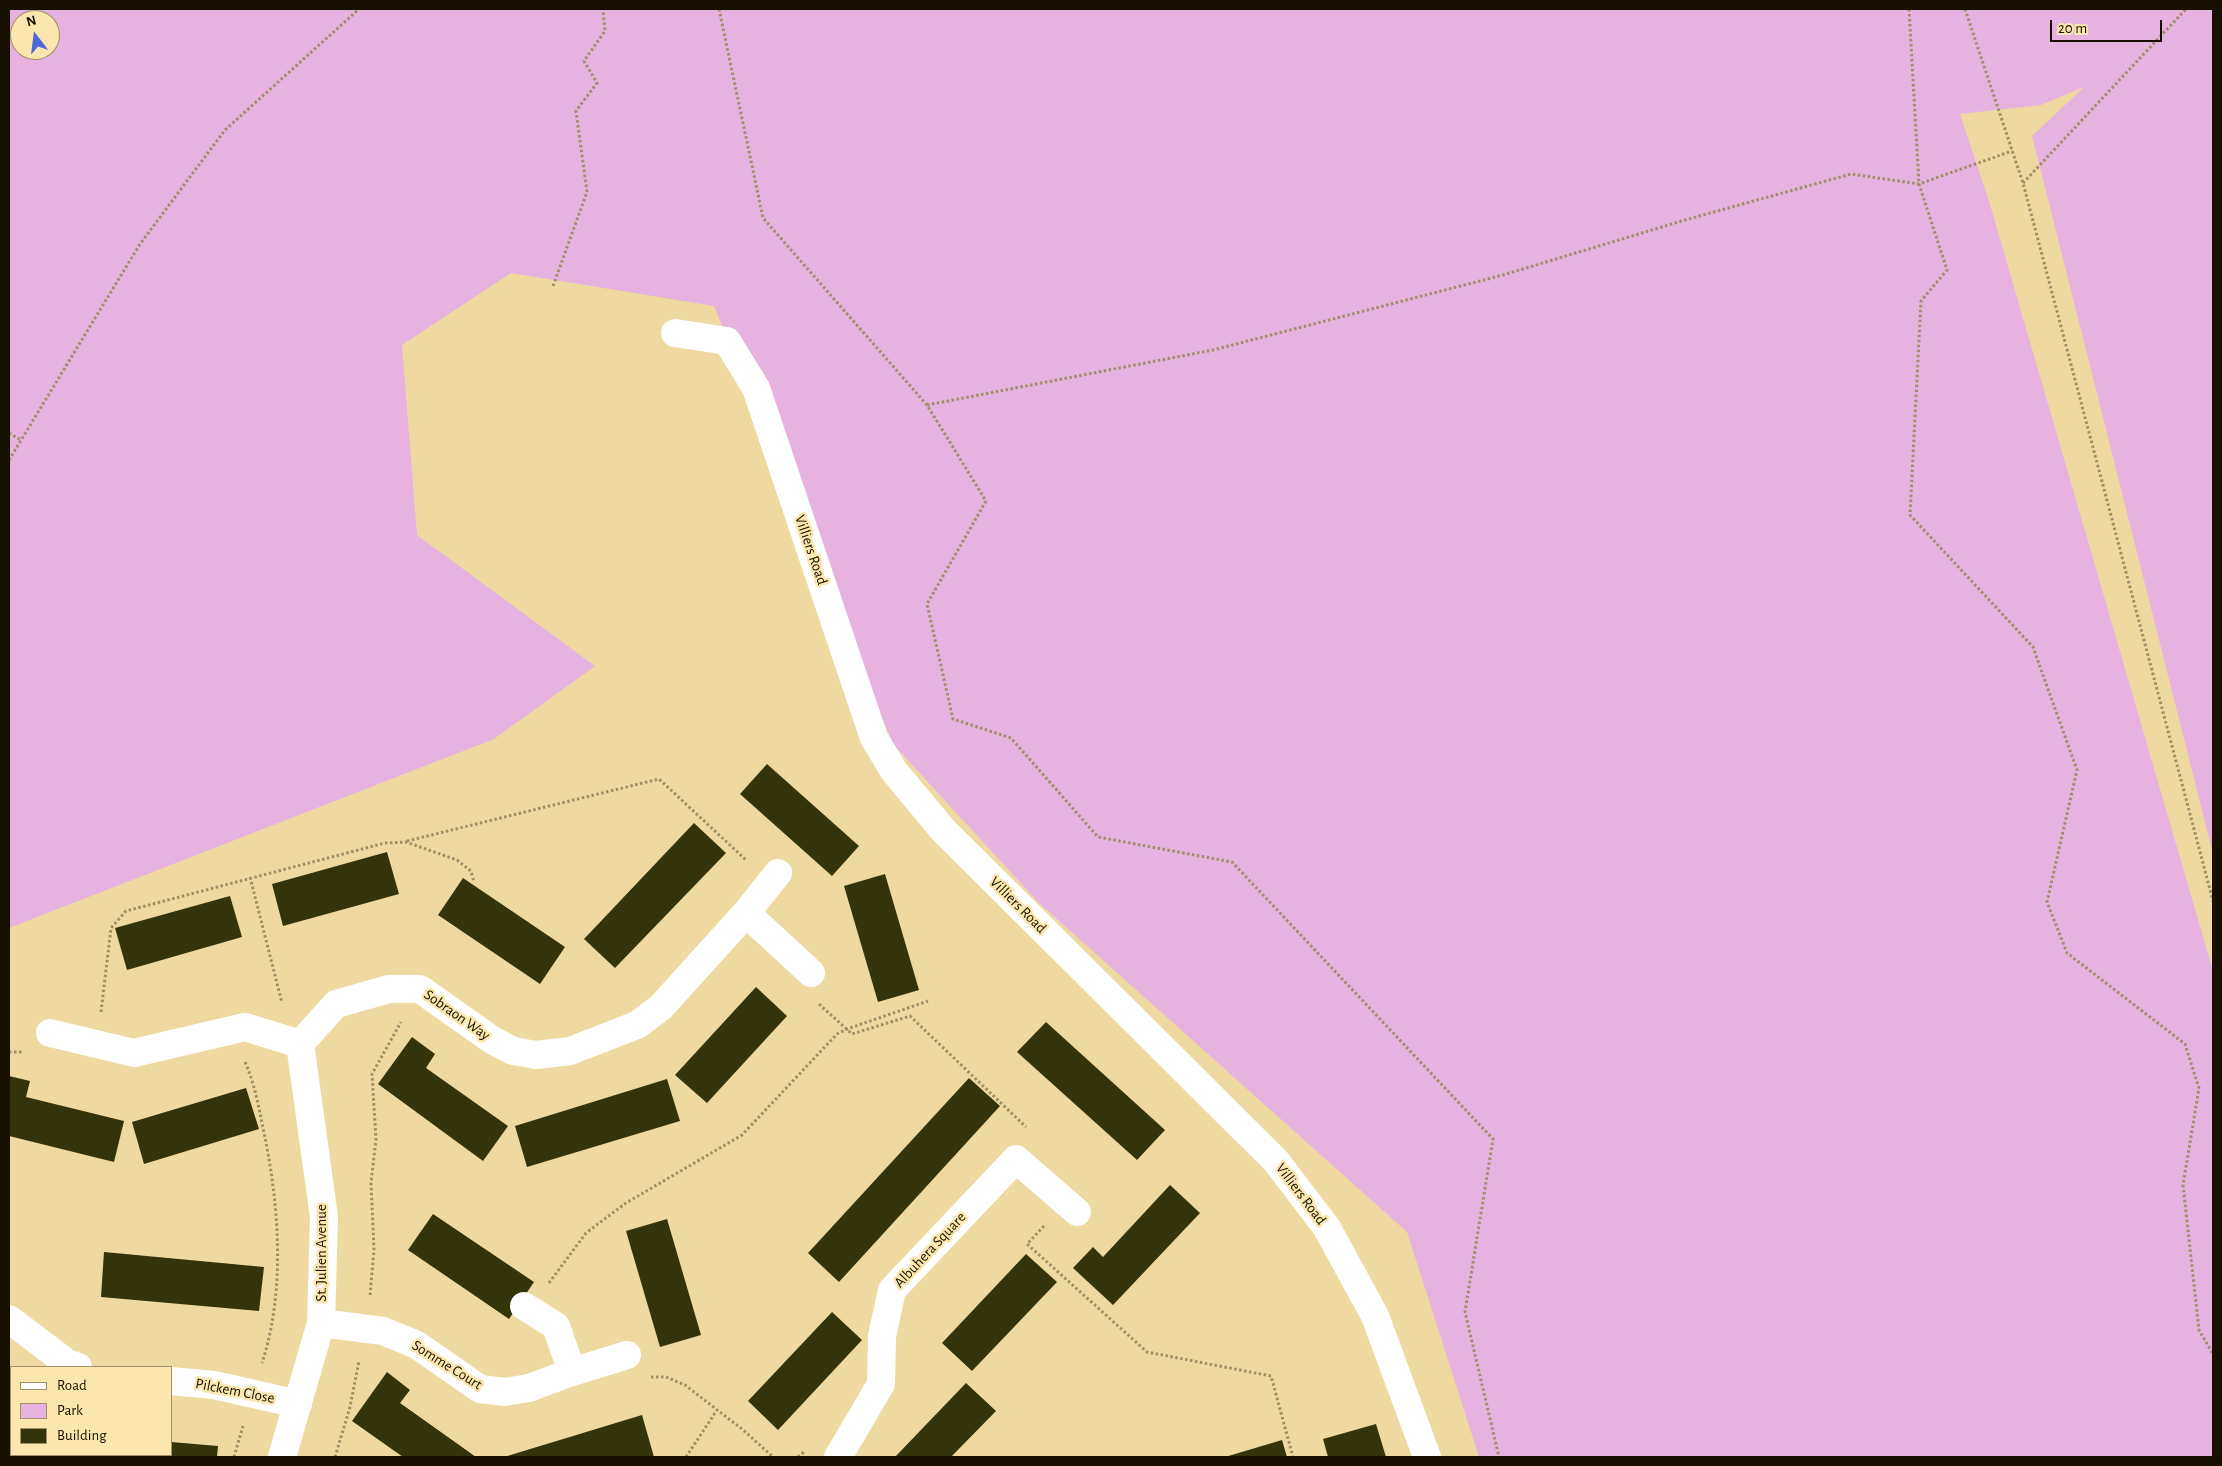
<!DOCTYPE html>
<html>
<head>
<meta charset="utf-8">
<style>
  body { margin:0 }
  #map { position:relative; width:2222px; height:1466px; overflow:hidden; background:#eedaa1; font-family:"Alegreya Sans",sans-serif }
  canvas { display:block }
  .frame { position:absolute; inset:0; border:10px solid #171000; pointer-events:none }
  .legend { position:absolute; left:10px; top:1366px; width:162px; height:90px; box-sizing:border-box; background:#fbe7ae; border:1px solid #a09168; margin:0; padding:6px 9px; list-style:none; font-size:15px; color:#171000 }
  .legend li { display:flex; align-items:center; gap:10px; height:25px }
  .legend b { width:25px; border:1px solid #a09168 }
  .north { position:absolute; left:10px; top:10px; width:50px; height:50px; box-sizing:border-box; background:#fbe7ae; border:1px solid #a09168; border-radius:50%; rotate:345deg; font-size:14px; font-weight:700; line-height:20px; text-align:center; color:#171000 }
  .north::after { content:''; display:block; margin:auto; width:18px; height:22px; background:#4f67dc; clip-path:polygon(50% 0,100% 100%,50% 72%,0 100%) }
  .scale { position:absolute; left:2050px; top:20px; width:112px; height:22px; box-sizing:border-box; border:2px solid #171000; border-top:0; padding-left:6px; font-size:15px; line-height:18px; white-space:nowrap; color:#171000; -webkit-text-stroke:4px #fbe7ae; paint-order:stroke }
</style>
</head>
<body>
<div id="map">
<canvas width="2222" height="1466"></canvas>
<div class="frame"></div>
<ul class="legend">
<li><b style="height:6px;background:#fff"></b>Road</li>
<li><b style="height:14px;background:#e7b2e0"></b>Park</li>
<li><b style="height:14px;background:#333409"></b>Building</li>
</ul>
<div class="north">N</div>
<div class="scale">20 m</div>
</div>
<script>
const c = document.querySelector('canvas').getContext('2d');
c.lineJoin = 'round';
function fillPath(path, color) {
  c.fillStyle = color;
  c.fill(path, 'evenodd');
}
function trace(path, color, width, dash) {
  c.strokeStyle = color;
  c.lineWidth = width;
  c.lineCap = dash ? 'butt' : 'round';
  c.setLineDash(dash || []);
  c.stroke(path);
}
function write(font, color, halo, rows, align = 'center') {
  c.font = font + ' "Alegreya Sans",sans-serif';
  c.lineWidth = 5;
  c.setLineDash([]);
  c.textBaseline = 'middle';
  c.strokeStyle = halo;
  c.fillStyle = color;
  for (const [text, x, y, turn = 0] of rows) {
    c.save();
    c.translate(x, y);
    c.rotate((+turn || 0) * Math.PI / 180);
    c.textAlign = isNaN(turn) ? turn : align;
    if (halo) c.strokeText(text, 0, 0);
    c.fillText(text, 0, 0);
    c.restore();
  }
}
fillPath(new Path2D(`
  M9,9H2213V854L2032,136L2084,87L2041,105L1960,114L1989,201L2213,971V1457H1479L1407,1232L1039,903L893,744L714,306L511,273L402,345L417,535L595,666L494,739L9,928ZM20,20H50V50H20Z`), '#e7b2e0');
fillPath(new Path2D(`
  M767,764L859,846L832,876L740,794Z
  M694,823L726,853L615,968L584,939Z
  M387,852L399,894L283,926L272,884Z
  M885,874L919,990L878,1002L844,886Z
  M463,878L565,947L540,984L438,915Z
  M230,896L242,937L127,970L115,928Z
  M756,987L787,1016L707,1103L675,1075Z
  M1046,1022L1165,1130L1137,1160L1017,1052Z
  M412,1037L435,1054L426,1068L508,1126L483,1161L378,1084Z
  M9,1076L30,1081L26,1097L124,1121L114,1162L9,1136Z
  M969,1078L1000,1106L839,1282L808,1253Z
  M667,1079L680,1121L527,1167L515,1126Z
  M246,1088L259,1129L144,1164L132,1122Z
  M1170,1185L1200,1213L1113,1305L1073,1268L1093,1247L1103,1257Z
  M433,1214L534,1282L509,1319L408,1250Z
  M667,1219L701,1335L660,1347L626,1231Z
  M104,1252L264,1267L259,1311L101,1297Z
  M1026,1254L1057,1282L972,1371L942,1343Z
  M832,1312L862,1340L778,1430L748,1401Z
  M387,1372L410,1390L400,1403L476,1457H403L352,1421Z
  M966,1383L996,1411L951,1457H895Z
  M9,1397L11,1399V1454L9,1452Z
  M642,1415L654,1457H504Z
  M1376,1424L1386,1457H1328L1323,1439Z
  M1282,1440L1287,1457H1225Z
  M171,1442L218,1446L217,1457H57V1455H171Z`), '#333409');
trace(new Path2D(`
  M719,9L763,218L927,405L986,501L927,604L953,719L1011,738L1098,837L1232,862L1493,1139L1465,1312L1499,1457
  M1909,9L1919,184L1947,270L1921,301L1910,515L2033,647L2077,770L2047,902L2067,953L2185,1044L2199,1088L2183,1185L2199,1330L2213,1354
  M1965,9L2023,183L2213,901
  M2023,183L2186,9
  M553,286L587,192L576,111L597,83L584,61L605,31L603,9
  M927,405L1213,350L1503,275L1685,220L1851,174L1919,184L2012,151
  M9,433L21,440
  M9,460L140,244L225,130L359,9
  M407,841L659,779L746,860
  M250,877L282,1003
  M819,1004L852,1034L910,1016L1026,1127
  M101,1012L111,928L126,911L385,843L406,842L457,860L471,871L474,882
  M9,1052H23
  M245,1062C255,1085 258,1104 263,1128C279,1203 286,1289 262,1363
  M1044,1226L1027,1244L1147,1352L1271,1376L1293,1457
  M549,1283L586,1233L626,1203L742,1135L837,1034L847,1029L928,1001
  M370,1295L374,1250L371,1183L376,1139L372,1074L401,1022
  M651,1377H666L685,1385L742,1429L773,1457
  M234,1457L243,1426
  M335,1457L350,1407L359,1361
  M686,1457L717,1410
  M798,1457L805,1451`), '#9e8f65', 3, [2.5, 2.5]);
trace(new Path2D(`
  M675,333L727,341L756,388L874,738L894,771L943,830L1276,1161L1327,1228L1375,1316L1427,1457
  M746,913L811,973
  M50,1033L134,1053L245,1027L300,1044L336,1004L389,989H420L492,1040L513,1051L536,1055L570,1051L637,1025L661,1007L746,913L778,873
  M524,1306L556,1326L572,1372
  M9,1319L67,1363L78,1367
  M321,1323L383,1331L417,1345L480,1389L505,1392L529,1388L572,1372L627,1355
  M171,1381L214,1385L298,1404
  M282,1457L321,1323L324,1217L300,1044
  M838,1457L881,1384L882,1336L892,1290L1016,1159L1077,1212`), '#fff', 28);
write('15px', '#171000', '#fbe7ae', [
  ["Villiers Road",811,550,71],
  ["Villiers Road",1018,905,45],
  ["Sobraon Way",457,1015,35],
  ["Villiers Road",1301,1194,53],
  ["Albuhera Square",930,1250,-47],
  ["St. Julien Avenue",321,1253,-90],
  ["Somme Court",447,1365,32],
  ["Pilckem Close",235,1391,11]
]);
</script>
</body>
</html>
